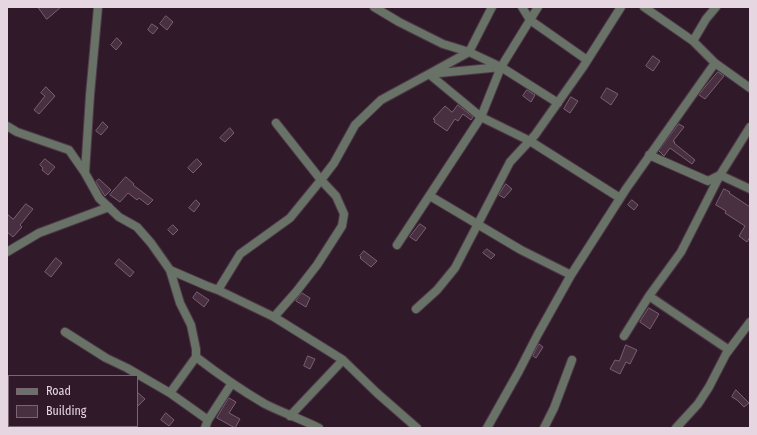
<!DOCTYPE html>
<html>
<head>
<meta charset="utf-8">
<style>
  body { margin:0 }
  #map { position:relative; width:757px; height:435px; overflow:hidden; background:#301a2a; font-family:"Fira Sans Condensed",sans-serif }
  canvas { display:block }
  .frame { position:absolute; inset:0; border:8px solid #e6d6e1; pointer-events:none }
  .legend { position:absolute; left:8px; top:375px; width:130px; height:52px; box-sizing:border-box; background:#301a2a; border:1px solid #796573; margin:0; padding:5px 7px; list-style:none; font-size:12px; color:#e6d6e1 }
  .legend li { display:flex; align-items:center; gap:8px; height:20px }
  .legend b { width:20px; border:1px solid #796573 }
</style>
</head>
<body>
<div id="map">
<canvas width="757" height="435"></canvas>
<div class="frame"></div>
<ul class="legend">
<li><b style="height:5px;background:#697267"></b>Road</li>
<li><b style="height:11px;background:#483041"></b>Building</li>
</ul>
</div>
<script>
const c = document.querySelector('canvas').getContext('2d');
c.lineJoin = 'round';
function fillPath(path, color) {
  c.fillStyle = color;
  c.fill(path, 'evenodd');
}
function trace(path, color, width, dash) {
  c.strokeStyle = color;
  c.lineWidth = width;
  c.lineCap = dash ? 'butt' : 'round';
  c.setLineDash(dash || []);
  c.stroke(path);
}
const building = new Path2D(`
  M38,7H61L47,19Z
  M166,16L173,22L167,30L160,24Z
  M152,24L158,28L153,34L148,30Z
  M117,38L122,43L116,50L111,45Z
  M653,56L660,61L653,71L646,66Z
  M718,72L724,76L705,99L699,95Z
  M46,87L55,96L39,114L34,110L45,96L41,93Z
  M607,88L618,94L611,105L601,98Z
  M527,90L535,95L531,102L523,96Z
  M571,97L578,101L570,113L564,109Z
  M458,105L473,117L471,120L463,114L458,121L455,119L447,131L434,122L435,120L433,119L445,106L452,112Z
  M103,122L108,127L101,135L96,131Z
  M679,124L684,127L673,141L675,142L674,143L695,160L692,164L670,148L664,156L659,151Z
  M230,128L234,133L225,142L220,138Z
  M45,159L55,167L48,175L42,170L43,168L40,165Z
  M197,159L202,164L193,173L188,168Z
  M126,177L134,184L133,185L153,200L148,205L139,198L137,200L128,193L120,202L110,195Z
  M99,179L111,190L105,196L96,182Z
  M506,184L512,189L504,198L499,195Z
  M724,189L730,192L729,193L750,207V237L747,242L739,236L745,226L725,213L726,211L716,205Z
  M196,200L200,204L194,212L189,208Z
  M632,200L638,205L634,210L628,205Z
  M26,204L33,209L20,225L22,227L13,237L7,232V214L13,219Z
  M420,224L426,228L416,241L410,237Z
  M173,225L178,230L173,235L168,230Z
  M487,249L495,255L491,259L483,253Z
  M364,251L377,261L371,267L360,258L361,257L360,256Z
  M56,258L62,263L51,277L45,272Z
  M119,259L134,272L130,277L115,264Z
  M197,292L209,300L204,307L193,298Z
  M302,293L310,298L306,307L296,301Z
  M649,308L659,314L650,329L640,322Z
  M539,344L543,347L536,358L533,356Z
  M626,345L637,350L630,364L626,362L620,374L610,369L615,360L619,361Z
  M308,356L315,359L310,369L304,366Z
  M736,390L749,403L744,407L737,400L732,397Z
  M137,392L145,399L137,407Z
  M229,398L236,402L229,413L240,419L235,428L217,418Z
  M166,413L174,420L169,426L161,420Z`);
fillPath(building, '#483041');
trace(building, '#7a5f72', 1);
const street = new Path2D(`
  M98,7L90,95L85,173L99,198L119,217L137,227L151,243L170,270L180,303L191,325L196,349V357L170,393
  M374,7L399,22L443,44L469,52L501,67L558,103
  M492,7L469,52L429,74L481,117L530,141L620,198
  M522,7L530,20L587,60
  M644,7L693,41L715,63L750,88
  M693,41L706,19L716,7
  M276,123L321,180L336,196L344,214L342,226L317,265L296,292L274,317L343,360L377,393L417,428
  M7,126L17,132L69,150L85,173
  M649,155L708,181L720,175L750,189
  M430,196L521,250L571,275
  M397,245L481,117L501,67
  M7,252L39,233L109,207
  M170,270L207,286L218,290L274,317
  M218,290L240,254L290,218L321,180L334,163L355,125L381,100L429,74L501,67L538,7
  M649,296L729,350
  M416,309L437,290L455,268L510,162L535,135L583,67L621,7
  M65,332L106,358L127,368L170,393L208,420
  M624,336L649,296L681,252L720,175L750,127
  M196,357C218,374 241,390 265,404C283,413 301,419 319,428
  M290,416L343,360
  M205,428L208,420L232,383
  M487,428L519,371L538,334L571,275L626,189L715,63
  M544,428L554,408L572,360
  M676,428L698,404L709,387L726,354L750,322`);
trace(street, '#4d3847', 10);
trace(street, '#697267', 8);
</script>
</body>
</html>
